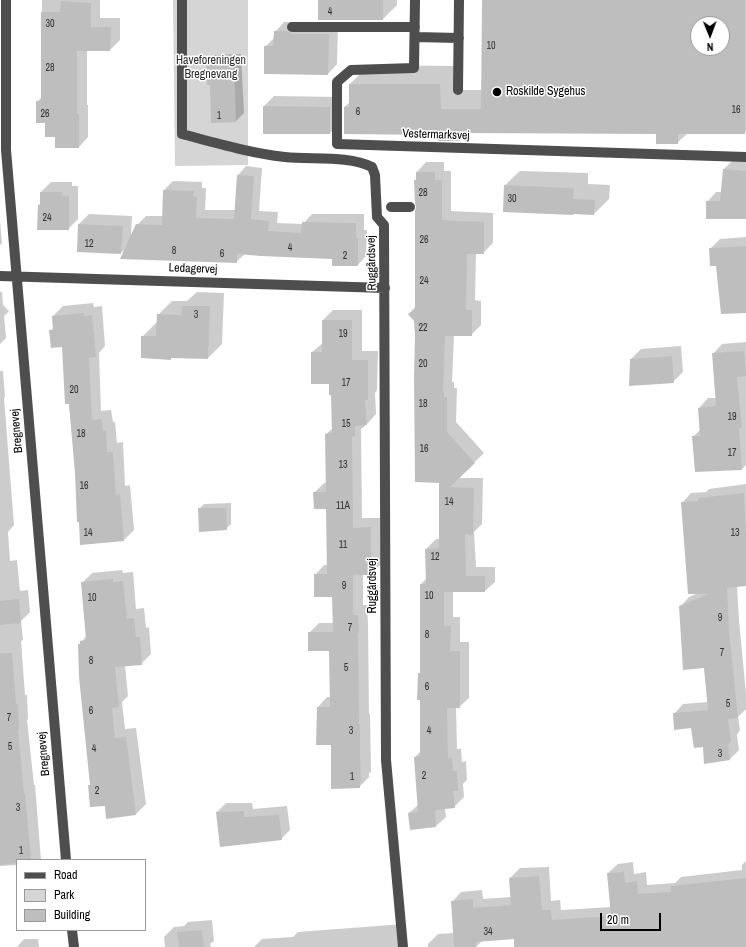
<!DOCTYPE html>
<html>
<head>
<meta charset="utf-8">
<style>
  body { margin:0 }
  #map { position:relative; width:746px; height:947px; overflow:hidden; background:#fff; font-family:"Archivo Narrow",sans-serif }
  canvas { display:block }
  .legend { position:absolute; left:16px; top:859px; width:130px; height:72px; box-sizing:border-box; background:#fff; border:1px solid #999; margin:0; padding:5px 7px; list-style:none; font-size:12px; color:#000 }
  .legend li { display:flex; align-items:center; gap:8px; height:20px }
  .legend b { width:20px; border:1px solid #999 }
  .north { position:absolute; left:690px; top:16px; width:40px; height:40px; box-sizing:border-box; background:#fff; border:1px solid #999; border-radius:50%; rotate:179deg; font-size:11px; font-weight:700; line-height:16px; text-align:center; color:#000 }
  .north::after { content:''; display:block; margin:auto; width:14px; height:18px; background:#000; clip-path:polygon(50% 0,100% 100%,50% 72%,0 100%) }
  .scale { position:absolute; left:600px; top:913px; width:61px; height:18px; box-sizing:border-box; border:2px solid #000; border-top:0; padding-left:5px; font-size:12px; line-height:14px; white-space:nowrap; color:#000; -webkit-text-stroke:3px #fff; paint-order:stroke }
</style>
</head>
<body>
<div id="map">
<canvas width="746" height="947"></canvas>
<ul class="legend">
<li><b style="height:5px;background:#4e4e4e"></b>Road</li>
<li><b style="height:11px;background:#d5d5d5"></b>Park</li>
<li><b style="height:11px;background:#bebebe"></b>Building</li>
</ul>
<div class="north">N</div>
<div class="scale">20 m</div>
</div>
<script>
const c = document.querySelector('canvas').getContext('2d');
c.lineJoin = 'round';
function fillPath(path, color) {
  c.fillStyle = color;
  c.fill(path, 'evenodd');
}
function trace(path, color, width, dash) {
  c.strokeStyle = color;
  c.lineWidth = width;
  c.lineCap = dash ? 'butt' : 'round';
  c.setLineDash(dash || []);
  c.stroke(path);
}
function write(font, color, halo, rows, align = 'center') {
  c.font = font + ' "Archivo Narrow",sans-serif';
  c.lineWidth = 3;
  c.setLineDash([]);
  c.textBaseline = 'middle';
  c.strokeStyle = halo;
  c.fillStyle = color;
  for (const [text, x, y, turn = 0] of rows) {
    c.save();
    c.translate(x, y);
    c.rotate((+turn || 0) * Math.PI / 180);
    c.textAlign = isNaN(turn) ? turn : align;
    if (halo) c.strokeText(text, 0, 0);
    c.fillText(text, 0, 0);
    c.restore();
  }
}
fillPath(new Path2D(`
  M173,0H248V165L175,166Z`), '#d5d5d5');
fillPath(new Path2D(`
  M42,0H100V18H120V40L110,50H87V105H88V137L79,147L56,136L46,122L37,102L42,97Z
  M319,0H397V5L382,20Z
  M483,0H746V131L744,133H688L677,143L657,133L468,132L460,140L344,107L350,102V84L369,65L459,66V90H482ZM698,24H722V48H698Z
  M284,22H297L302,24H338L337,64L328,74L265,47L275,37V32Z
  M241,54L244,113L236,121L211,84L207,63L215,55Z
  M274,96L340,97V123L330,133H264V106Z
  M733,160L746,161V218L707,202L716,192H722L724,169Z
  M426,162H444V171H451V211L493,213V243L483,253H476L475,300L481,301V325L471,335H454L452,382H454V388H457L456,422L484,453L458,478H483L482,524L474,532L476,567H495V582L485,591H453V617H460V642H469V698L459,707H456L457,749H461L462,762L466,761L467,780L463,784L464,797L454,807L445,808L446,817L436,826L411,829L409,813L419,804L415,757L421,751V699L419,674L421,672V584L427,578L426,549L436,539H440V482L415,320L409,314L416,306L417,172Z
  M246,166L262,168L259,211L278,212L277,223L303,224L312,214H364V230H367L366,256L358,265L333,258L245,254L236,262L126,248L121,253L79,224L89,214L132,216L131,236L137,225L146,216H163L164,190L173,181L202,182V188H206L205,210H235L238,175Z
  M520,171L588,173V184L610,185L609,199L594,214L505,185Z
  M51,182H72V186H78V219L68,229L39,205L41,203V192Z
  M0,220L2,243L0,245Z
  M746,237V312L717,265L710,249L720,239Z
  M0,292H2L3,305L9,311L4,316L6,338L0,344Z
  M197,292L224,293L222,344L208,358L172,357L170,359L142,337L156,323H158V315L172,301H187Z
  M93,303L94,307L102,306L105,346L99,353L101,411L111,410L113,422H115L117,443L123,442L125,486L130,485L134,530L124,540L76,473L63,346L50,331L54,327L53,316L63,306Z
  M333,310H362V351H378L377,390L375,393L376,414L367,424H365V426L361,429L362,518H380L381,564L371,574H363V605H367L368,623L369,714H370L371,772L369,773V777L359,787L332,744L318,707L327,697H331L330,650L309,633L319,623H334L333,596L315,575L324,565H328L327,508L314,493L324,483H327L326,434L333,428L332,394L330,383L312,352L323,343V320Z
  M746,342V465L742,469L693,437L701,429L699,408L708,398H716L713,354L722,344Z
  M681,346L683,372L673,382L631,359L641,349Z
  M0,371H3L5,397L4,398L14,525L8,532L10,561L17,560L20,591L28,590L30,612L21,621L23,640L21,641L25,695H27L28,719L27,720L34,785H35L41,860H17V868V865L0,866Z
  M746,484V585L737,586L739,620L746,694V709L738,717L740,730L737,735L739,750L730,759L704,746L692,727L674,714L683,704L708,702L704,667L680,607L689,597L698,593L682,503L691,493L706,492L709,489Z
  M231,503V524L226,529L199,509L204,504Z
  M122,570L123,573L133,572L136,609L144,608L146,628L149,627L151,654L141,664L125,665L128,696L122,702L125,729L136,728L146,804L136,814L107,817L106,805L89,786L91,784L79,645L87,635L82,583L92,573Z
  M226,803H252L253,809L287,806L290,830L281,839L221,846L217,812Z
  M746,861V944L718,947H515V938L483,940L476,947H428V944L438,934L454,933L452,902L461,892L482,890L483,899L511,897L510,878L520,868L549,867L551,901L560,900L561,910L611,907L608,873L618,864L633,862L634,874L646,872L647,885L675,883L681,877L742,870V865Z
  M212,920L214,941L210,944L211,947H165L164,937L174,927L184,926L188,922Z
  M404,924L406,947H254L262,939L293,937L298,932Z
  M24,939H38L39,947H17Z`), '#0003');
fillPath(new Path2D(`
  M318,0H383V20H318Z
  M482,0H745V134H678V144H656V134L460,133V141H438V135L344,134V107H349V84H440L441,109H481ZM698,24H722V48H698Z
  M61,1L91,3V27H111L110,51H77V114H79V148H55V137H45V123H36V101H40L41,99V12H60Z
  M274,31H287L292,34H329L328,75L264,74V46H273Z
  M234,61L236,122L211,123L210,85H207L206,63Z
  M263,106L330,107V134H263Z
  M723,169L746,171V219H706V201H720Z
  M416,172H435V180H442V220L484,222V254H467L466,310H472V336H445L443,391H444V397H447V432L475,463L450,487L474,488L473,535L465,534L466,576H485V592H444V626H451L450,651H460V708H447L448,758H452L453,771H457L458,791H453L455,808L435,810L436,827L410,830L408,813L418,812L414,757L420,756V700H417L418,673H420V584H426L425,549L439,548V483L415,482L414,377L415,336L414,321L408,314L415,309V211L416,207L415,203L414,180H416Z
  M237,175L254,176L251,219L269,221L268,231L301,233L302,222L356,223V238H358V266H332V259L261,256L237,254V263L120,259L136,224L162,225L163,190L194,191L193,196L197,197L196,218L234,219Z
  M504,185L574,188L573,199L595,200L594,215L573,214V215L503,212Z
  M40,192H62V196H69V230H37L38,205H40Z
  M78,224L123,226L121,254L77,252Z
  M746,246V313L721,314L716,266H710L709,248Z
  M182,306H210L208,359L171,358V360L141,358V336H156L157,314L181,315Z
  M84,313V316L92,315L96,357L89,358L92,420L102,419L103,431H106L107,452H113L116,495L120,494L124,541L80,545L79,522H77L75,473L69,404H65L62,347L51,348L49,330H53L52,316Z
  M322,320H352V360H368V400H365L367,425L355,426V436L352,437L353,528L371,527V575H353V615H358L359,633H358L359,724H360V753L361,782H360V788L331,789V745H316L317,707H330L329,651H308V632H333L332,597H314V574H327L326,509H314L313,492H326L325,434L332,433L331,395H329V384H311V352H322Z
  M744,351L746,376L737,377L742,428H739L742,470L695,472L692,436H700L698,408L716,406L712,353Z
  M672,356L674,383L629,386L630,359Z
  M744,493L746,537V586L727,588L729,630L738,718L728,719L731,741L728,745L730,760L704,764L703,747L694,748L691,728L674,730L673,713L708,710L704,668L683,670L679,606L708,594H688L681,502L698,501V498Z
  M198,508H226L227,530L199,532Z
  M113,579V582L123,581L127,619L134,618L136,637H140L142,665L115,667L119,707L112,708L115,738L126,737L136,815L106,819L105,806L90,807L88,785H90L79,677L78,644H80V641L86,640L81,582Z
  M19,599L21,623L0,625V601Z
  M0,653H12L16,704H18L19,730H18L24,794H25L31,860H17V863L0,865Z
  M244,811V817L279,815L282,840L220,847L216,812Z
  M624,872L625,883L637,881L638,894L671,892V886L746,878V947H514V939L476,942V947H454L451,901L473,899V908L511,905L509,878L539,876L542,910H551L552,920L611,916L607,873Z
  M202,930L204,947H179L177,932Z`), '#bebebe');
trace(new Path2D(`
  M6,0V150L66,860
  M182,0V134C216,143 250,153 285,157C312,160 348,155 372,167L375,175L377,217L384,225L386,760L403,947
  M415,0L414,68L351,70L337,82V144L746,157
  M292,27H415
  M415,37L459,38
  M458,90L459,0
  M391,207H410
  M0,276L385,288
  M72,930L74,947`), '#4e4e4e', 10);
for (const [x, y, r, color] of [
  [497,92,5,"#000"]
]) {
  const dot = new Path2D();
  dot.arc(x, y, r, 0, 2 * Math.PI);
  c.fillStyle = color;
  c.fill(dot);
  trace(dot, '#fff', 1.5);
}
write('10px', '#303030', null, [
  ["4",330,12],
  ["30",50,24],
  ["10",491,46],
  ["28",50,68],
  ["16",736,110],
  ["6",358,112],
  ["26",45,114],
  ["1",219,116],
  ["28",423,193],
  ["30",512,199],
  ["24",47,218],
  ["26",424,240],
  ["12",89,244],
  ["4",290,248],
  ["8",174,251],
  ["6",222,254],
  ["2",345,256],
  ["24",424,281],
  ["3",196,315],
  ["22",423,328],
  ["19",343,334],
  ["20",423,364],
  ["17",346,383],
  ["20",74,390],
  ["18",423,404],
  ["19",732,417],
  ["15",346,424],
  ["18",81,434],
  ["16",424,449],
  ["17",732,453],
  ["13",343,465],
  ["16",84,486],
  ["14",449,502],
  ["11A",343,506],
  ["14",88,533],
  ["13",735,533],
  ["11",343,545],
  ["12",435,557],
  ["9",344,586],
  ["10",429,596],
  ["10",92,598],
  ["9",720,618],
  ["7",350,628],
  ["8",427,635],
  ["7",722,653],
  ["8",91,661],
  ["5",346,668],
  ["6",427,687],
  ["5",728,704],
  ["6",91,711],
  ["7",9,718],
  ["3",351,731],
  ["4",429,731],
  ["5",10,747],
  ["4",94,749],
  ["3",720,754],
  ["2",424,776],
  ["1",352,777],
  ["2",97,791],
  ["3",18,808],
  ["1",21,851],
  ["34",488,932]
]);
write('12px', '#2c2c2c', '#fff', [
  ["Haveforeningen",211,61],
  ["Bregnevang",211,75]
]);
write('12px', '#000', '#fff', [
  ["Roskilde Sygehus",506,92]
], 'left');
write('12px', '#000', '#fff', [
  ["Vestermarksvej",436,135,2],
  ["Ruggårdsvej",372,263,-91],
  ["Ledagervej",193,269,2],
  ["Bregnevej",17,431,-95],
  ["Ruggårdsvej",373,586,-90],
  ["Bregnevej",44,754,-95]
]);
</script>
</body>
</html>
